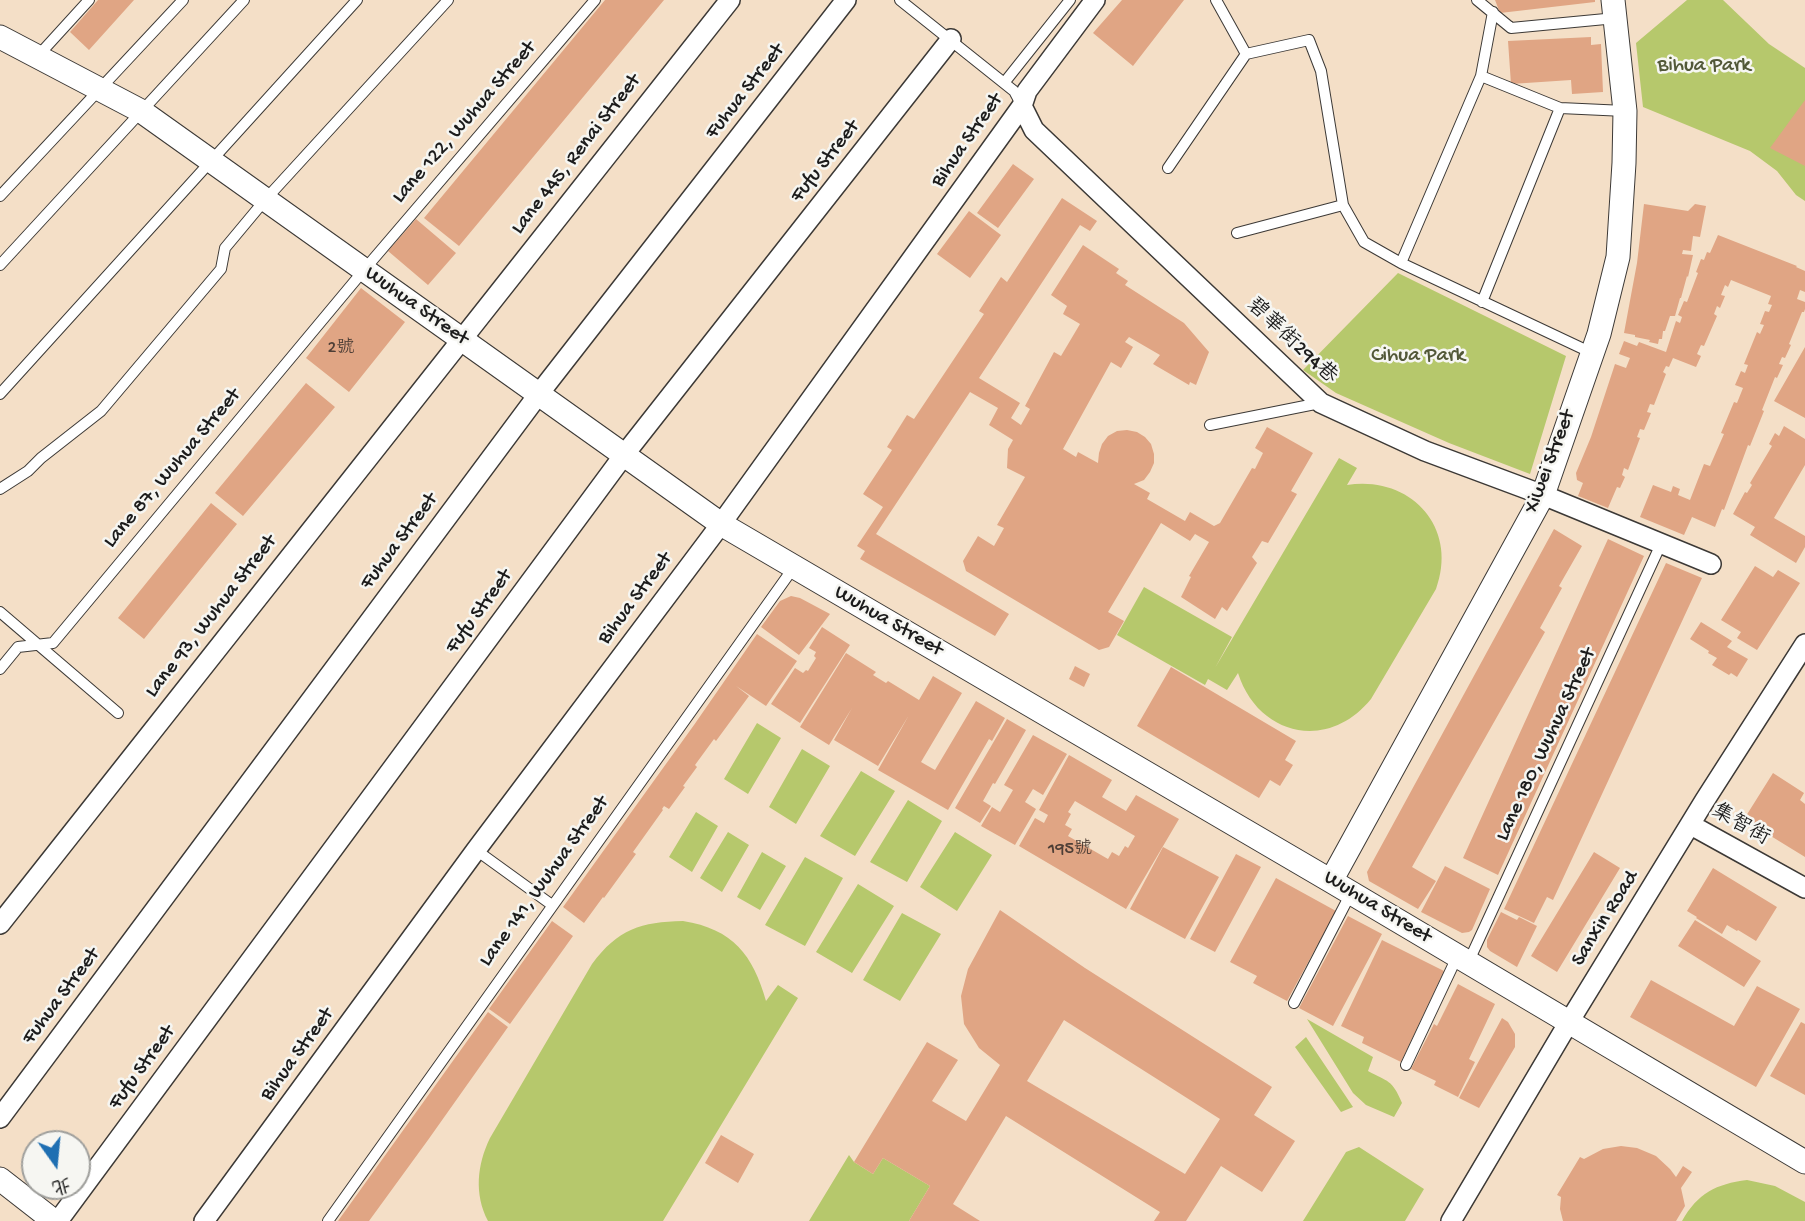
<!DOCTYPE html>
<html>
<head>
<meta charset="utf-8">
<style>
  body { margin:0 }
  #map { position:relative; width:1805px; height:1221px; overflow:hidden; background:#f4dfc7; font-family:"Gochi Hand","LXGW WenKai TC",sans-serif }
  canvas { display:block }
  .north { position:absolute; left:21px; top:1130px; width:70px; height:70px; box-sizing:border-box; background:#f6f6f2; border:2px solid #9f9f9c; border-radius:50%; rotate:165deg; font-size:19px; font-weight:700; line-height:28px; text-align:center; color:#1c1c1c }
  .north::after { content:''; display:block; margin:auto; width:24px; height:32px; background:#1f6fb2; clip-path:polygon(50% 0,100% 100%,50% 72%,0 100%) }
</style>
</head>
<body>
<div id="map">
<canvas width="1805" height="1221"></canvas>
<div class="north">北</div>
</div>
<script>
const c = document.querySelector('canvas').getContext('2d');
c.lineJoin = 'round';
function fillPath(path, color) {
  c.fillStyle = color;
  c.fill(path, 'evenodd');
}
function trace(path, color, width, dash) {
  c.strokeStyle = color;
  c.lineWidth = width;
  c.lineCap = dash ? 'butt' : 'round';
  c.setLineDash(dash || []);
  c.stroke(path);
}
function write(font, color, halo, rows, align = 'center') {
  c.font = font + ' "Gochi Hand","LXGW WenKai TC",sans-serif';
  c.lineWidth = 5;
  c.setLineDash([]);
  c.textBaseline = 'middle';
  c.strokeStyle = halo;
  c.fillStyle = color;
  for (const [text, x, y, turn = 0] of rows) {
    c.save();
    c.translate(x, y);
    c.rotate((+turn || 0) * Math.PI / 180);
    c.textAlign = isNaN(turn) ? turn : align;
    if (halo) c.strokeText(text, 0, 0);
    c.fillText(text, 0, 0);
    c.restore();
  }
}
fillPath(new Path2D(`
  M1687,0H1723L1769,44L1805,68V201L1796,195L1777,171L1750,151L1643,107L1636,43Z
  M1398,273L1566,356L1530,474L1449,443L1336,393L1303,370Z
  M1339,458L1357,468L1347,485C1410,475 1459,527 1436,589L1371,699C1328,752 1258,736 1238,673L1227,690L1208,679L1205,685L1117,635L1144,587L1232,637L1215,668Z
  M757,723L781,738L748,794L724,779Z
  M802,749L830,766L796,824L769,807Z
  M861,771L895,791L855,856L820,836Z
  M908,800L942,821L907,882L870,862Z
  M696,812L718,826L692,872L669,857Z
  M728,832L749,845L722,892L700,878Z
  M955,832L992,855L957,911L920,887Z
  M762,852L786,866L760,910L737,897Z
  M805,857L843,878L805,946L765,925Z
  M858,884L894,906L852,973L816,952Z
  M902,913L941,934L900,1001L863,980Z
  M683,921C733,929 753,955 766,1001L778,985L798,998L663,1221H488C474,1194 477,1165 490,1138L592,964C618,929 641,922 683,921Z
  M1307,1019L1373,1057L1368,1071C1388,1082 1392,1079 1402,1103L1394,1117L1366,1105L1353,1093Z
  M1306,1037L1353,1107L1341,1112L1295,1047Z
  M1359,1147L1424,1189L1405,1221H1303L1346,1152Z
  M849,1155L854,1162L873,1174L883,1158L930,1186L909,1221H809Z
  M1747,1180L1775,1186L1805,1202V1221H1682C1698,1193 1716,1184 1747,1180Z`), '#b6c86c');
fillPath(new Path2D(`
  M98,0H134L89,50L70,32Z
  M605,0H664L459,246L424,218Z
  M1122,0H1184L1133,66L1093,33Z
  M1495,0H1595V2L1500,13Z
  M1591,37V45L1601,44L1603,92L1572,94L1571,80L1511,84L1508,41Z
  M1805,100V166L1770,148Z
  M1013,164L1034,179L998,228L977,213Z
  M1062,198L1097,221L1090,231L1080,225L979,378L1020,403L1011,418L1021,425L1030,409L1025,406L1054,352L1061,356L1080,324L1063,314L1067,306L1051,295L1083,245L1119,269L1116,273L1128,281L1125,285L1184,323L1209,352L1196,385L1190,382L1189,385L1153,364L1160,355L1129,337L1125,342L1133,347L1121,368L1111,362L1063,449L1076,457L1078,452L1098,463L1099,453L1102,444L1108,436L1117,431L1127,430L1137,432L1145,437L1151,444L1154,454V463L1150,472L1144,480L1134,484L1150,493L1147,499L1185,521L1190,512L1214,526L1220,523L1252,468L1255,469L1263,453L1255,448L1267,427L1313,453L1291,491L1297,494L1268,543L1262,541L1252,557L1257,563L1227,611L1222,607L1215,619L1181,597L1191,577L1189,576L1209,542L1195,534L1190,541L1161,523L1108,612L1124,621L1109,647L1099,650L966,571L963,561L978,536L994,546L1004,528L997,525L1025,477L1007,468L1008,449L1013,440L989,425L998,408L970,392L876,534L1009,614L995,636L860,559L865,551L857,546L883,507L863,494L892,450L887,447L907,415L914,419L984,314L979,311L1001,277L1007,282Z
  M1644,204L1688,211L1695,204L1706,206L1700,237L1693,236L1691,251L1683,250L1682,254L1693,255L1688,277L1687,276L1681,298H1680L1675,316H1670L1665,331H1663L1662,339H1659L1658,344L1649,342L1650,340L1635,337V335L1624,333L1637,263Z
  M969,211L1001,235L970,278L937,254Z
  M416,219L456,253L428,285L388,251Z
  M1718,235L1797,266L1796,267L1805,271V292L1800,290L1797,299L1805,302V309L1804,312H1802L1789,344L1791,345L1785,358L1782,357L1779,364L1783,365L1777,378L1775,377L1762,410L1764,411L1750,446L1748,445L1724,510L1722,509L1715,527L1692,517L1684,535L1640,517L1653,485L1671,492L1673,486L1680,489L1678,495L1690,500L1704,464L1710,466L1724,434L1721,433L1734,402L1737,403L1743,388L1735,385L1741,371L1745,373L1748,365L1744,364L1757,332L1760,334L1764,325L1760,324L1765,311L1769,312L1772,305L1768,304L1771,296L1731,280L1728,287L1725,285L1721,295L1725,296L1720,308L1717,306L1714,314L1717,316L1704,346L1701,345L1697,354L1701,356L1696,367L1673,358L1669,367L1666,366L1663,372L1666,374L1654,405L1650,404L1647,412L1651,413L1644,430L1640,429L1637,437L1640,438L1628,470L1624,468L1622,475L1625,477L1620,488L1617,487L1608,508L1578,496L1583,483L1577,480L1576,473L1591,437L1615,364L1626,368L1630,358L1619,354L1624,341L1637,346L1639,342L1666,352L1676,321L1680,323L1682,317L1678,315L1684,301L1687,302L1698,273L1696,272L1701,259L1704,260L1707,252L1710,253Z
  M361,288L405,322L349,392L306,358Z
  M1805,347V418L1774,401Z
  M306,383L335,407L243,516L215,493Z
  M1784,426L1805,439V465L1774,518L1805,536V547L1796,563L1750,535L1755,527L1733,514L1745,492L1747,493L1752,485L1750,483L1772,446L1769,444L1775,433L1779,436Z
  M211,503L237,524L144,639L118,618Z
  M1554,529L1582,546L1559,586L1562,588L1540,628L1545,632L1412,867L1436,881L1418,909L1369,881L1367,872Z
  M1608,539L1644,556L1498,875L1463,858Z
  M1666,563L1702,578L1553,900L1547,897L1534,923L1504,909Z
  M1755,566L1773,577L1778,570L1800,583L1757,650L1737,638L1741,632L1721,620Z
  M791,596L800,598L830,614L799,655L761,627L780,601Z
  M1701,622L1732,641L1727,647L1748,659L1737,677L1731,673L1729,675L1712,665L1717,658L1708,653L1709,651L1690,639Z
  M822,627L850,645L800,723L771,704L795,668L803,673L806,670L808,671L816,658L814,656L816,652L809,648Z
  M757,634L797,661L766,706L736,686L749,696L716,741L714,739L695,765L697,767L683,786L685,787L669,809L664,806L662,809L663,810L633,852L636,854L604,898L603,897L584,923L563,907L694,725Z
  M846,653L876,672L873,675L886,683L888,681L919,700L933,676L962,693L921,762L935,770L976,701L1005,718L992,741L989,739L948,810L878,770L909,715L878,766L834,740L852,708L829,745L800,727Z
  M1075,666L1090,674L1084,687L1069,679Z
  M1171,667L1296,741L1285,760L1293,765L1280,786L1270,780L1259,798L1137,726Z
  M1007,719L1026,730L995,784L993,783L983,801L991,806L980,823L955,808Z
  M1033,735L1067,754L1043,795L1033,789L1025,802L1036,809L1015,845L981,826L992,807L1000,812L1013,790L1004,785Z
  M1069,755L1112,780L1102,797L1126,811L1136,795L1179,819L1126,909L1019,846L1035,818L1044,823L1048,815L1039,810ZM1075,801L1135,836L1128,848L1125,846L1119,856L1112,852L1108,859L1068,836L1072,829L1065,825L1071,814L1068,812Z
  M1773,773L1804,793L1800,800L1805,804V857L1748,822L1750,818L1746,816Z
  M1163,847L1219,877L1185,939L1130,909Z
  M1594,852L1620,868L1557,972L1531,956Z
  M1236,854L1261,867L1215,952L1190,939Z
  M1445,866L1490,889L1472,930L1469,932L1462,933L1421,912Z
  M1713,868L1777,907L1756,941L1738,930L1737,931L1727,925L1722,934L1696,918L1697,917L1687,911Z
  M1276,878L1336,911L1287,1001L1253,983L1257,976L1230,962Z
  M1000,910L1085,968L1272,1087L1254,1115L1295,1141L1262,1192L1221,1166L1186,1221H1154L1160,1212L1006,1116L953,1204L980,1221H909L930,1186L883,1158L873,1174L854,1162L927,1042L958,1060L932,1101L966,1121L1000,1065L979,1048L964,1024L961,996L968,969ZM1064,1020L1220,1119L1185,1174L1027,1081Z
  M1501,912L1517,920L1519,917L1537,926L1517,967L1490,951L1487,947V940Z
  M1348,916L1382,934L1333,1026L1299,1008Z
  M1695,920L1761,961L1744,987L1678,946Z
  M552,921L573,936L510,1024L489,1009Z
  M1382,940L1444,971L1401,1062L1362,1043L1364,1037L1341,1026Z
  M1651,980L1734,1026L1757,986L1800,1009L1756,1087L1630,1017Z
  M1458,984L1495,1004L1469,1059L1475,1062L1458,1097L1434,1085L1436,1081L1411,1069L1434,1024L1437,1026Z
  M488,1012L508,1027L428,1140L369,1221H338Z
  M1502,1018L1508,1022L1515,1034V1047L1479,1108L1459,1098Z
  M1801,1022L1805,1024V1095L1770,1076Z
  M721,1135L754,1154L738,1183L705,1163Z
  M1621,1146L1637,1148L1656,1156L1670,1169L1676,1177L1683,1166L1692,1172L1681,1188L1685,1206L1676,1221H1563L1560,1209L1561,1197L1557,1195L1580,1157L1584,1159L1603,1149Z`), '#e0a584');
const service = new Path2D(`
  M900,0L1014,91L1022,106
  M1216,0L1246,54L1309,40L1321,71L1343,205L1364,242L1401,263L1592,353
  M1477,0L1511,28L1616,18
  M37,57L89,0
  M1481,76L1560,108L1625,111
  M1004,83L1070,0
  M1168,168L1246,54
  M0,196L183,0
  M1237,233L1343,205
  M1401,263L1481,76L1493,12
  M0,265L244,0
  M1482,302L1560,108
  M0,394L357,0
  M1210,425L1320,403
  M0,489L28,471L41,458L101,411L221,269L225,248L265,200L448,0
  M0,612L118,713
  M0,669L18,647L53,643L364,270L595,0
  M476,850L552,905
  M1468,963L1661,544
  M1294,1003L1351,893
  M1406,1065L1457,957
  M328,1221L794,567`);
const minor = new Path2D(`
  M1022,106L1034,130L1321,403L1425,451L1543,495L1711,564
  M1691,825L1805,888
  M0,924L730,0
  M0,1118L538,395L846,0
  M58,1221L624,455L951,39
  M204,1221L476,850L721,524L1022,106L1027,91L1095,0
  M1451,1221L1569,1022L1705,800L1805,644`);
const tertiary = new Path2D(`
  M0,37L141,111L721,524L1331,881L1805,1162
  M1331,881L1543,495L1599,334L1618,257L1624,163L1625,111L1613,0
  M0,1179L54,1221`);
trace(service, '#3c3936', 12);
trace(minor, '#3c3936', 22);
trace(tertiary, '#3c3936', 25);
trace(service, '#fff', 10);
trace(minor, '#fff', 19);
trace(tertiary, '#fff', 23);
write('18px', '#4d3e36', null, [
  ["2號",341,349],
  ["195號",1070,850]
]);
write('21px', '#525838', '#f6f6f2', [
  ["Bihua Park",1704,67],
  ["Cihua Park",1418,357]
]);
write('21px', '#1c1c1c', '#f6f6f2', [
  ["Fuhua Street",746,92,-52],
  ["Lane 122, Wuhua Street",465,123,-49],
  ["Bihua Street",968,141,-55],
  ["Lane 445, Renai Street",577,155,-52],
  ["Fufu Street",826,162,-52],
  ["Wuhua Street",416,307,35],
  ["碧華街294巷",1291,342,43],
  ["Xiwei Street",1551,462,-69],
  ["Lane 87, Wuhua Street",173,469,-50],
  ["Fuhua Street",400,542,-53],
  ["Bihua Street",636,599,-53],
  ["Fufu Street",480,612,-54],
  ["Lane 93, Wuhua Street",212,617,-52],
  ["Wuhua Street",888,622,30],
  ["Lane 180, Wuhua Street",1547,745,-65],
  ["集智街",1740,826,29],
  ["Lane 141, Wuhua Street",545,882,-54],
  ["Wuhua Street",1377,908,31],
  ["Sanxin Road",1606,919,-58],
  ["Fuhua Street",62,997,-53],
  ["Bihua Street",298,1055,-54],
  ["Fufu Street",143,1068,-54]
]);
</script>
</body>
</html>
